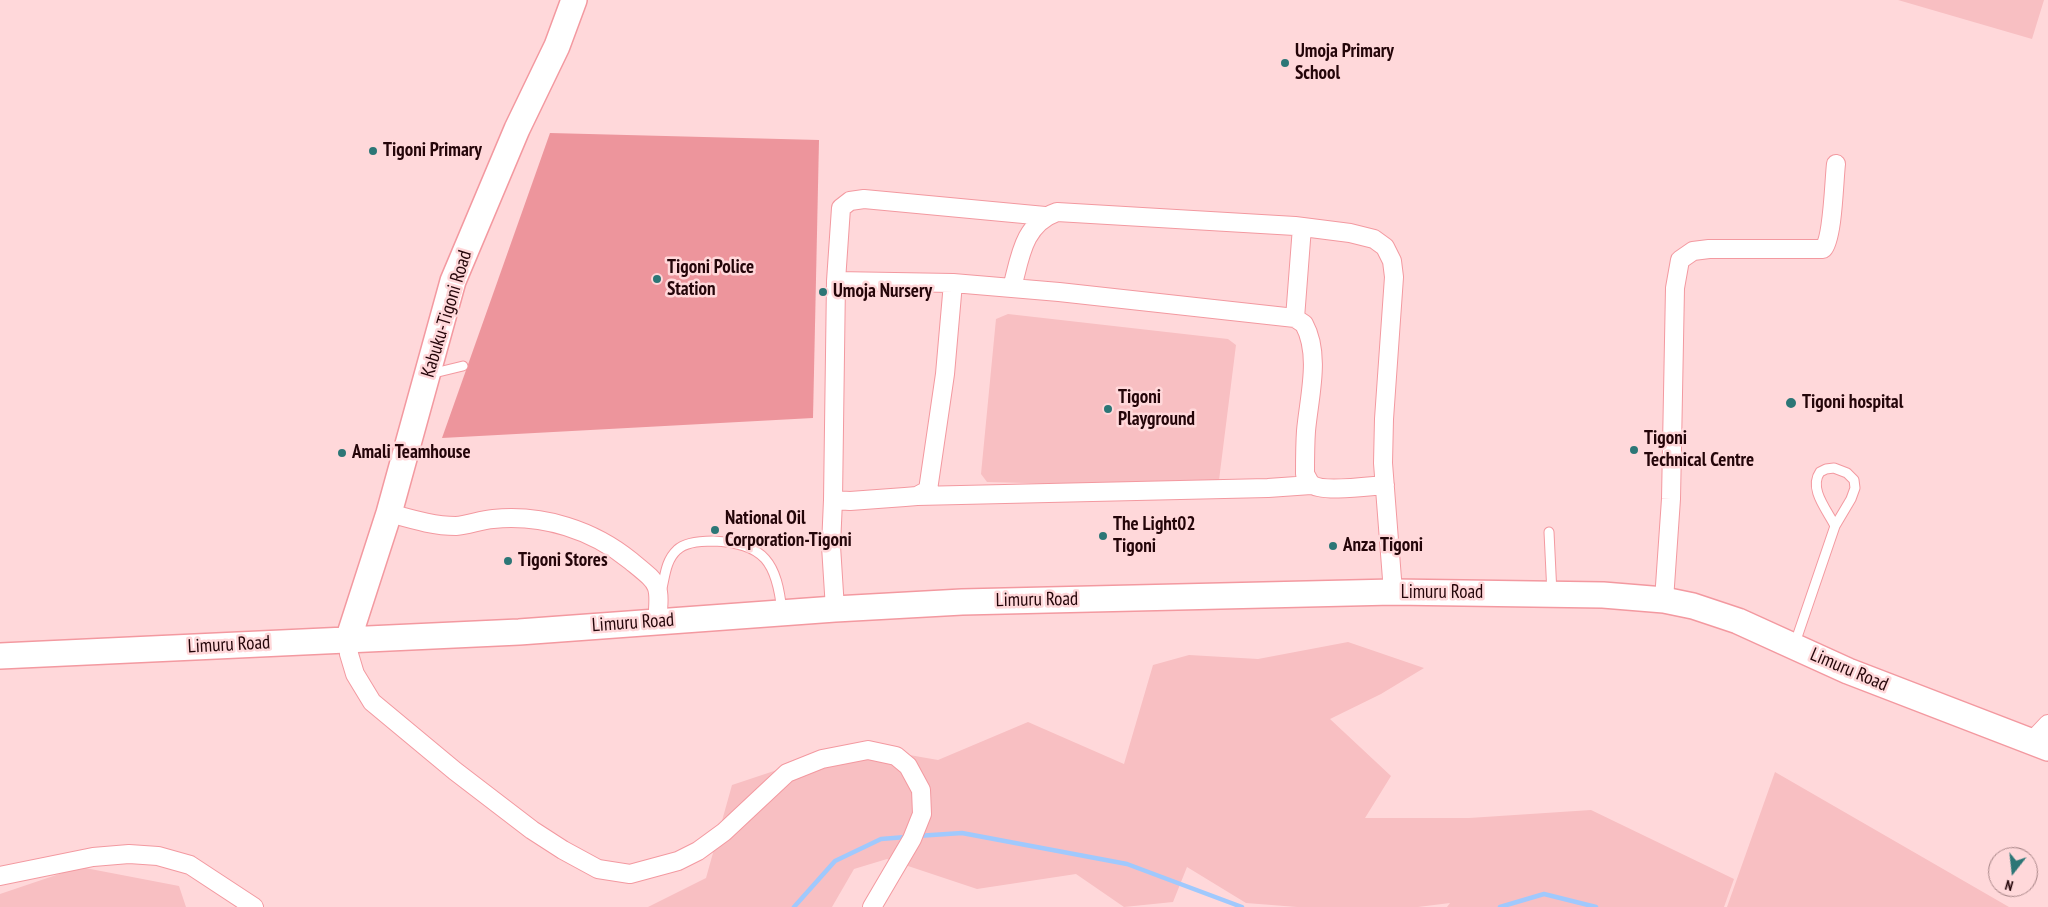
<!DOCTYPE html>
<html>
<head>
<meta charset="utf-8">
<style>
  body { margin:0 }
  #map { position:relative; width:2048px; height:907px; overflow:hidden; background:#ffd8da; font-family:"PT Sans Narrow",sans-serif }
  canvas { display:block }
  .north { position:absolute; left:1988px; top:847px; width:50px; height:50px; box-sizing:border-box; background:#ffd8da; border:1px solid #a78486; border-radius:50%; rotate:196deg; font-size:14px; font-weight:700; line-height:20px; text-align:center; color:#240509 }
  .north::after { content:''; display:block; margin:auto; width:18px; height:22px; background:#2c7676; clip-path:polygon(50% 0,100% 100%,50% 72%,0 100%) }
</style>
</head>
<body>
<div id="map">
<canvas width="2048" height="907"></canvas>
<div class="north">N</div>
</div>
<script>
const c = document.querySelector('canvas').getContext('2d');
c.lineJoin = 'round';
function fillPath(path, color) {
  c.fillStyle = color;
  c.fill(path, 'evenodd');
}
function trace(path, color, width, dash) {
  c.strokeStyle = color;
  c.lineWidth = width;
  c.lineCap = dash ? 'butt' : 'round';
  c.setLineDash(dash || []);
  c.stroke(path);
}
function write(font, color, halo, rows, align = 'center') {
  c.font = font + ' "PT Sans Narrow",sans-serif';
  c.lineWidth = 5;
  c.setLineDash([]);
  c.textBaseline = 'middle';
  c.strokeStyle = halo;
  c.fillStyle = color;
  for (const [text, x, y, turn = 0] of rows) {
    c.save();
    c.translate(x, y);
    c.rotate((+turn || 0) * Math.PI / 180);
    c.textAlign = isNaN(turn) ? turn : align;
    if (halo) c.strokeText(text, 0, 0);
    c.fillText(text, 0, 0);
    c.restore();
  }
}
fillPath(new Path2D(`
  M1898,0H2044L2032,39Z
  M1008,314L1228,339L1236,345L1218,488L987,482L981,474L996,319Z
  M1348,642L1424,668L1381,694L1330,719L1391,776L1365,818H1469L1591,810L1734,879L1724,907H1447L1450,903L1418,907H1297L1246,903L1187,867L1173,902L1124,907L1076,874L977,889L887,859L854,869L832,907H648L706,878L732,785L852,745L938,760L1028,722L1124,764L1153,665L1189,655L1258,659Z
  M1775,772L2009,907H1727Z
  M80,867L179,886L186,907H0V894Z`), '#f8bfc2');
trace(new Path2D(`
  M917,836L962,833L1127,864L1242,907
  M794,907L835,861L881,839L906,837
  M1500,907L1544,894L1596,907`), '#a0c9fd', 4.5);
fillPath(new Path2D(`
  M550,133L819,140L813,418L442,438Z`), '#ed959c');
const lane = new Path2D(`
  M430,374L463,366
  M1834,468L1847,473L1854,480L1855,488L1851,499L1835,526C1828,511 1808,489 1820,472L1826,469Z
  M1549,532L1552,594
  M661,592C665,578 665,561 677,550C685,542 702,541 713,541C765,543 777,563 782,612
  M1794,646L1835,526`);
const street = new Path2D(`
  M836,281L841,208L850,201L864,199L1045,216
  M1012,288C1020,258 1023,224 1057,212L1295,226L1350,233L1374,239L1385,247L1392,261L1394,277L1384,419L1383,463L1393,592
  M1295,318L1302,227
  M917,496L1268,488L1311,485
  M833,500L836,281L953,283
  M389,513C411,519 433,526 456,526C468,525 481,520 493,519C543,514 593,530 631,561C659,584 661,583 657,621
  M1664,600L1671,499L1675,288L1680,260L1693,251L1709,249H1823C1833,239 1834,180 1836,164
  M835,609L831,546L833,500L850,501L905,497L917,496L928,490L945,374L953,283L1059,292L1295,318L1304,324C1321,355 1309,397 1306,431C1305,445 1305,460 1305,474C1307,477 1309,482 1311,484C1322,493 1370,486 1385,485
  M348,640L349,654L355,674L372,702L455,771L532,830L563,850L598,869L630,874L678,861L698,851L724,832L787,773L822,759L868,750L896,756L908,766L921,790L922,814L912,839L872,907
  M2032,741L2048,724
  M0,876L93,857L129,854L158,856L190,865L254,907`);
const secondary = new Path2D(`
  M348,640L389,513L453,281L517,129L557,46L574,0
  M0,656L519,632L835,609L962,602L1393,592L1603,595L1664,600L1693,606L1738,621L1848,671L2048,748`);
trace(lane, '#f399a0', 11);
trace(street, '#f399a0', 20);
trace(secondary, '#f399a0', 28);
trace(lane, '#fff', 9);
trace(street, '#fff', 18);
trace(secondary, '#fff', 25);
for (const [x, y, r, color] of [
  [1285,63,5,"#2c7676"],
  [373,151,5,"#2c7676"],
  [657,279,5,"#2c7676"],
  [823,292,5,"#2c7676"],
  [1791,403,6,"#2c7676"],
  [1108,409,5,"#2c7676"],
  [1634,450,5,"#2c7676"],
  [342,453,5,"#2c7676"],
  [715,530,5,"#2c7676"],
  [1103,536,5,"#2c7676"],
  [1333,546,5,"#2c7676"],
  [508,561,5,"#2c7676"]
]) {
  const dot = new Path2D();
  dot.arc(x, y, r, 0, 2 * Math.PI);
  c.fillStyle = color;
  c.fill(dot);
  trace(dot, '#ffd8da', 2);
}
write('bold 19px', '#240509', '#ffd8da', [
  ["Umoja Primary",1295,52],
  ["School",1295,74],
  ["Tigoni Primary",383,151],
  ["Tigoni Police",667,268],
  ["Station",667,290],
  ["Umoja Nursery",833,292],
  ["Tigoni",1118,398],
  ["Playground",1118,420],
  ["Tigoni hospital",1802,403],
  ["Tigoni",1644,439],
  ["Technical Centre",1644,461],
  ["Amali Teamhouse",352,453],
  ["National Oil",725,519],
  ["Corporation-Tigoni",725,541],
  ["The Light02",1113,525],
  ["Tigoni",1113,547],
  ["Anza Tigoni",1343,546],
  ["Tigoni Stores",518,561]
], 'left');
write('19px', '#240509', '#ffd8da', [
  ["Kabuku-Tigoni Road",447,314,-73],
  ["Limuru Road",1442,593],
  ["Limuru Road",1037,600,-1],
  ["Limuru Road",633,623,-4],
  ["Limuru Road",229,645,-3],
  ["Limuru Road",1849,670,23]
]);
</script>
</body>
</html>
